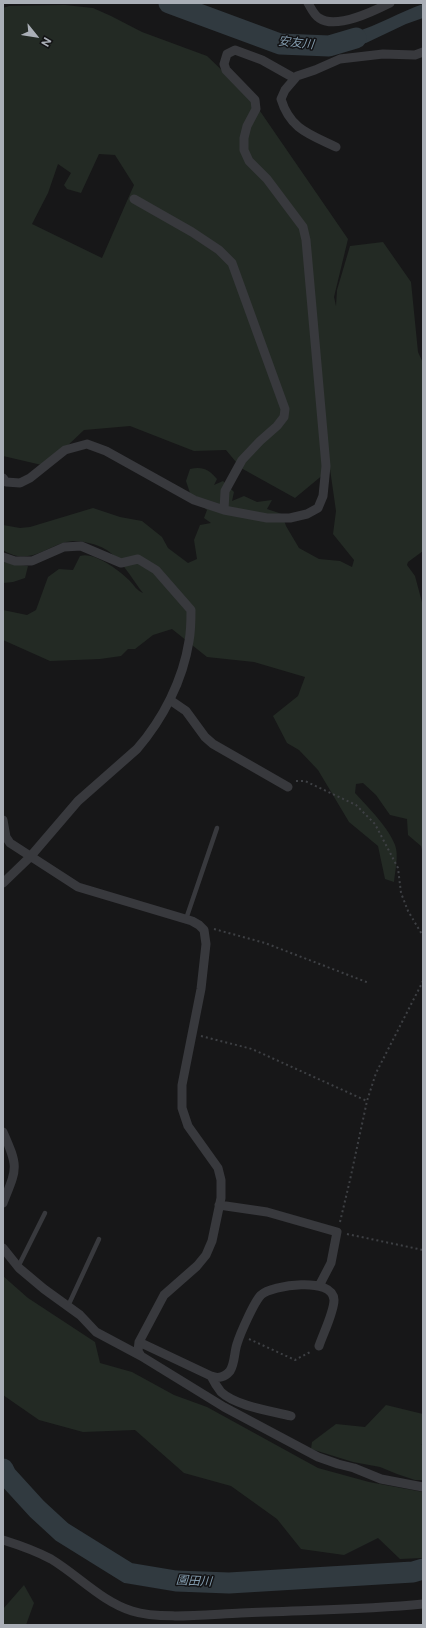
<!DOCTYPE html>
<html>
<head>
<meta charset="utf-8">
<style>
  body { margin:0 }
  #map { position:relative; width:426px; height:1628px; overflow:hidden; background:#171718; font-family:"Public Sans",sans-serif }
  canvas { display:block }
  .frame { position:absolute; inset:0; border:4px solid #aaafb7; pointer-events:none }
  .north { position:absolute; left:16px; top:16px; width:40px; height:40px; -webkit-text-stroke:3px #121214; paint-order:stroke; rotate:120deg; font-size:11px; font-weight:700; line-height:16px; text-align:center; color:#aaafb7 }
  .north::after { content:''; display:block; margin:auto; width:14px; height:18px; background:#aaafb7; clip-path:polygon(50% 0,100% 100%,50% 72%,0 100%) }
</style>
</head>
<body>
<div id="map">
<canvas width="426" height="1628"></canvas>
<div class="frame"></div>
<div class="north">N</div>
</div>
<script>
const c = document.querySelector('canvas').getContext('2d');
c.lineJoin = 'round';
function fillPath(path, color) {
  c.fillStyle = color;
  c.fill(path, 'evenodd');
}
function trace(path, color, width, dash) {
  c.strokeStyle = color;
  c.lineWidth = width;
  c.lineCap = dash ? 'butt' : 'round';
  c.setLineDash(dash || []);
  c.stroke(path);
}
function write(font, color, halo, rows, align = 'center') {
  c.font = font + ' "Public Sans","Noto Sans JP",sans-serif';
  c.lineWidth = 3;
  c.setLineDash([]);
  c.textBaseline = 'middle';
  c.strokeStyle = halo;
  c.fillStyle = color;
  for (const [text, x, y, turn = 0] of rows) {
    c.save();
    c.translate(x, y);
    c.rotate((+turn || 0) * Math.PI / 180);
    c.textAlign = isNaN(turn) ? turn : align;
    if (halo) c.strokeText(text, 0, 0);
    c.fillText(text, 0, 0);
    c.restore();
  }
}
fillPath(new Path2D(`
  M65,5L93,8L111,16L142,32L207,56L251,98L348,239L334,297L336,306L337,290L350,246L383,242L411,282L418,352L423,363V551L408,562L407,565L415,576L423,606V854L421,846L408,835L407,819L390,815L376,795L363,783L356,784L355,793C367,806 389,828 395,845C399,855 395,871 394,882L385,879L378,846L349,822L318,770L299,750L287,743L273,716L298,696L305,677L254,662L207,657L172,629L153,635L135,649H128L121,656L100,659L50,661L3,640V610L27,615L36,610L48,577L59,569L73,570L80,556C94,551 120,571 129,580C134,585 137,591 143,593C132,579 121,558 105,549C97,544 83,541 73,541C48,543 31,568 3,550V525L20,528L30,527L93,508L120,517L142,521L162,537L168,548L188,563L197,559L194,540L200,525L211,523L204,518L207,510L191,496L186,481L190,469C202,466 209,469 217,479L214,485L223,481L234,492L232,501L244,496L257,502L272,500L267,509L282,514L286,526L299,548L319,559L340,561L352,567L354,560L333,534L336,511L330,469L295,498L241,468L226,450L194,451L130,426L84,430L46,466L3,456V8L9,6ZM99,154L115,155L134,185L102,258L32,224L48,193L58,164L71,173L64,185L67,189L81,193Z
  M3,562L28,566L25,578L13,582L3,583Z
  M3,1276L28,1298L95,1342L100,1363L132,1372L174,1395L207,1407L318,1468L369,1482L423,1492V1558L400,1559L378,1538L344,1555L301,1549L277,1519L231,1486L184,1473L135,1430L83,1432L39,1420L3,1395Z
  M386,1405L423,1414V1444L421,1445H423V1480H415L397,1474L380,1467L353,1462L311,1449L312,1442L336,1424L365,1427Z
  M24,1585L34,1603L26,1625H3V1609Z`), '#232a24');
fillPath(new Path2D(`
  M423,4V18L406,24L366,43L329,51L327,36C336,35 345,35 354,32C378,26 399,12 423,4Z`), '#313a40');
trace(new Path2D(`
  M169,3L280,44L329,46L356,38
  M3,1469L6,1475L37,1509L62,1532L128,1573L176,1581L229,1583L413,1572L423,1569`), '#313a40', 21);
trace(new Path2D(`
  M296,781H305L356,805L375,824L398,868L401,893L408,911L423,936
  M214,929L265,943L369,983
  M201,1036L252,1049L367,1101
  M340,1222L350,1180L367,1101L376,1073L423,981
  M347,1234L423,1250
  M249,1339L295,1360L312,1351`), '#3e4044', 2, [2, 3]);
trace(new Path2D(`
  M186,919L217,828
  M18,1267L45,1213
  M68,1306L99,1239`), '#38393d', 4.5);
trace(new Path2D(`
  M308,3C311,8 314,15 319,18C336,30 374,11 390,3
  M336,147C309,134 290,129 281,99L285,90L297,76L315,70L340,59L383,54L415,55L423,52
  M134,199L192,232L219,250L232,263L285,409L284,417L277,426L260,441L242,460L225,491L224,510
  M3,478L6,482L20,483L30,478L65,450L87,444L106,451L194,500L224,510L267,518H290L307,514L318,508L323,496L326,466L306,240L303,227L267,179L249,161L244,150V138L247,126L256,109L255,100L226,70L224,64L227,54L235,50L262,60L294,78
  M3,557L15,561H32L64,547L81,546L121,563L138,559L156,570L191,610C191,620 191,631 189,641C183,680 163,719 137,749L78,801L30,857L3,883
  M170,700L186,711L205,737L213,744L288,787
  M3,820L6,837L10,843L78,887L192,921L199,925L204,930L206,944L201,989L182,1085V1108L188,1126L218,1168L221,1180V1198L212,1241L206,1255L197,1266L164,1295L139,1342L138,1351L141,1356L224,1407L318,1457L338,1464L354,1468L381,1479L423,1487
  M3,1132C19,1168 17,1168 3,1203
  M219,1205L267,1212L337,1232L331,1263L319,1286
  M3,1248L19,1268L44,1289L80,1315L96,1332L141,1356
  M139,1342L211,1376C218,1379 225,1377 230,1371C235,1363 234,1353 237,1344C240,1334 254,1302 261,1295C272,1285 333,1276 334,1300C334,1312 323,1334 319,1346
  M211,1376C214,1382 217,1387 221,1392C236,1406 271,1411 291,1416
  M3,1540C19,1545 36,1551 51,1559C79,1576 101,1601 132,1611C160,1620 211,1614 241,1613C302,1610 363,1610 423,1604`), '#38393d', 9);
write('italic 12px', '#849daf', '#121214', [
  ["安友川",296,43,6],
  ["園田川",194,1581,3]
]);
</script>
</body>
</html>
